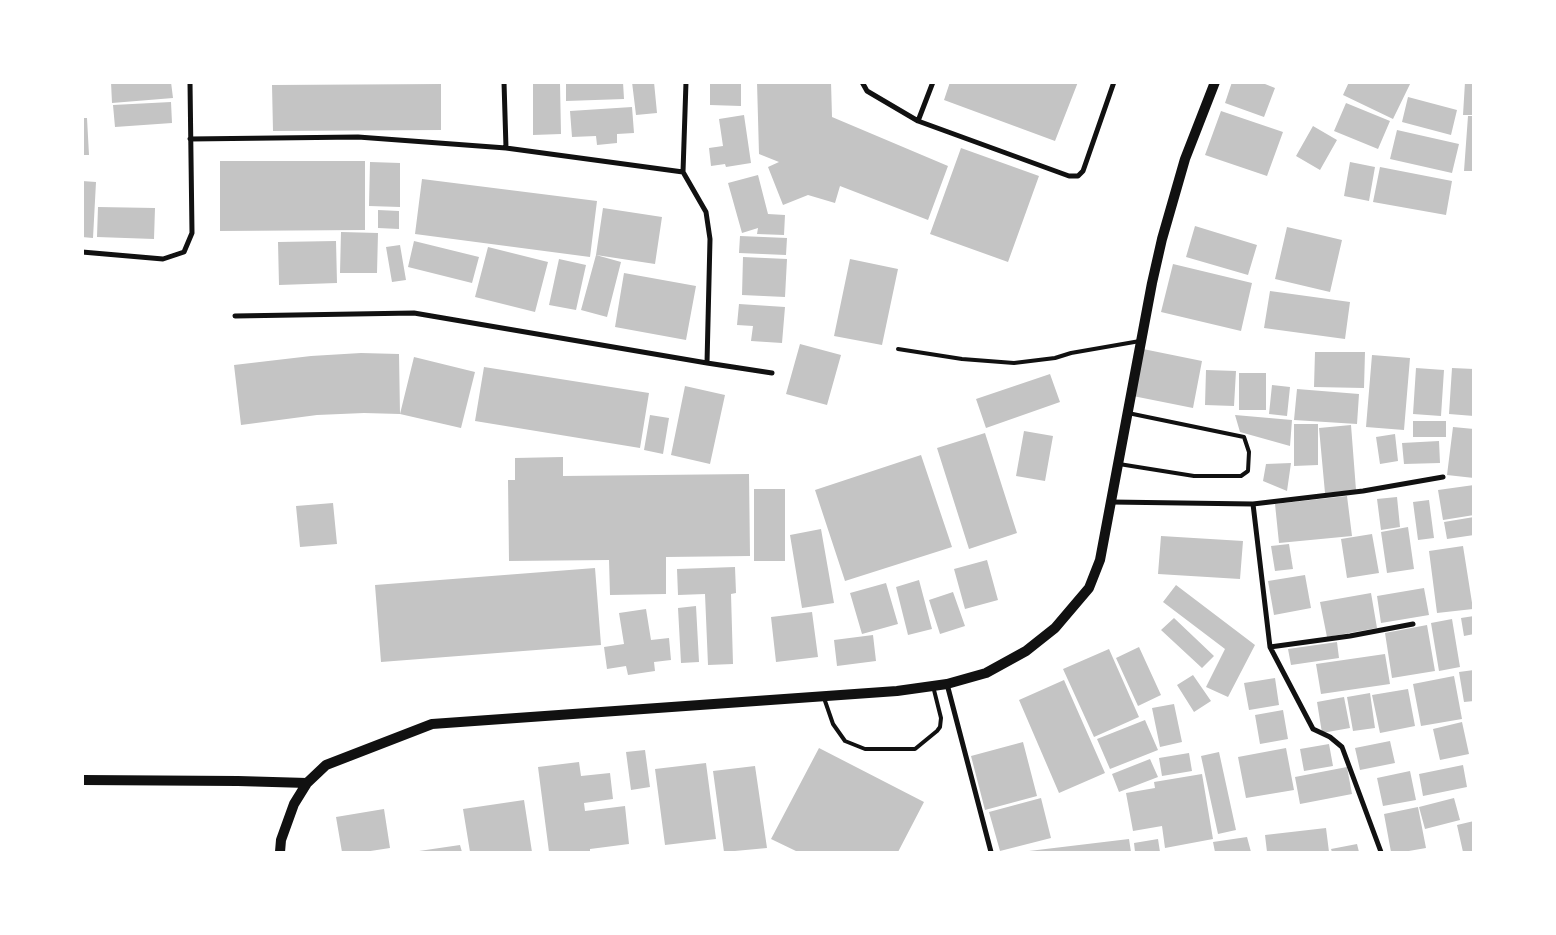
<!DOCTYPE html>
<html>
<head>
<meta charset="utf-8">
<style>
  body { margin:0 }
  #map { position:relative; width:1556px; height:935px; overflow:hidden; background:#fff; font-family:Barlow,sans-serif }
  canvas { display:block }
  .frame { position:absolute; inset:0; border:84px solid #fff; pointer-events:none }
</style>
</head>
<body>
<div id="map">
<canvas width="1556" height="935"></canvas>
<div class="frame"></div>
</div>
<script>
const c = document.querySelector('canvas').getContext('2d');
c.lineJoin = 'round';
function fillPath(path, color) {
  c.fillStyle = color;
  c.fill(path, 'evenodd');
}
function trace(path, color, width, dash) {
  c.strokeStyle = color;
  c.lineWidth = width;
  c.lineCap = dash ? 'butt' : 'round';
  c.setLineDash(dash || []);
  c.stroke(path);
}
fillPath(new Path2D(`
  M111,82H171L173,98L112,103Z
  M566,82H623L624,99L566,101Z
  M632,82H654L657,113L636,115Z
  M710,82H741V106L710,105Z
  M757,82H831L832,117L948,166L928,220L840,186L835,203L808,195L783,205L768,167L779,162L759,154Z
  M950,82H1078L1055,141L944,100Z
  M1232,82H1260L1275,88L1264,117L1225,103Z
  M1349,82H1411L1393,119L1343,95Z
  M1465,82H1474V115H1463Z
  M533,83H560L561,134L533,135Z
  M441,84V130L273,131L272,85Z
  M1408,97L1457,110L1451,135L1402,122Z
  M171,102L172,123L115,127L113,105Z
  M1346,103L1390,121L1378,149L1334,131Z
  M632,107L634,133L617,134V143L597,145L596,136L572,137L570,111Z
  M1221,111L1283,132L1267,176L1205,155Z
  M744,115L751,163L726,167L725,164L711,166L709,148L723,146L719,119Z
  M1468,116H1474V171H1464Z
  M82,118H87L89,155H82Z
  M1313,126L1337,140L1320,170L1296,156Z
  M1397,130L1459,144L1452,173L1390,159Z
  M961,148L1039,176L1008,262L930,234Z
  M220,161H365V230L220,231Z
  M370,162L400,163V207L369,206Z
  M1350,162L1375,167L1369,201L1344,196Z
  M1380,167L1452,181L1446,215L1373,202Z
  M758,175L768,214L785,215L784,235L757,234L758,228L742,233L728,183Z
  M422,179L597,201L590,257L415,234Z
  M82,181L96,182L93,238L82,237Z
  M98,207L155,208L154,239L97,237Z
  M603,208L662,217L655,264L596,255L621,262L607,317L581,310L596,255Z
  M378,210L399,211V229L378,228Z
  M1195,226L1257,245L1248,275L1186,257Z
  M1287,227L1342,240L1330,292L1275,279Z
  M341,232L378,233L377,273H340Z
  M740,236L787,238L786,255L739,253Z
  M336,241L337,283L279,285L278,242Z
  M414,241L479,257L472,283L408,267Z
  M400,245L406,280L392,282L386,247Z
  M488,247L548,262L535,312L475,297Z
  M743,257L787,259L785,297L742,295Z
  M559,259L586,265L576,310L549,305Z
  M850,259L898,269L882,345L834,336Z
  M1173,264L1252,283L1241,331L1161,312Z
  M624,273L696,286L686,340L615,327Z
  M1270,291L1350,302L1345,339L1264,328Z
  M739,304L785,307L782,343L751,341L753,326L737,325Z
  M800,344L841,355L827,405L786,394Z
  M1143,349L1202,361L1193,408L1133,396Z
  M1315,352H1365L1364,388L1314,387Z
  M361,353L399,354L400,414L414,357L475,372L461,428L400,414L364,413L317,415L241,425L234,365L311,356Z
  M1372,355L1410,358L1404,430L1366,427Z
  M484,367L649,393L640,448L475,421Z
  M1416,368L1444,370L1441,416L1413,414Z
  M1452,368L1474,369V416L1449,414Z
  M1206,370L1236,371L1234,406L1205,405Z
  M1239,373H1266V410H1239Z
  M1050,374L1060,402L986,428L976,399Z
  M1272,385L1290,387L1287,416L1269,414Z
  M685,386L725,395L710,464L671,455Z
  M1297,389L1359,394L1357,424L1294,420Z
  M650,415L669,418L663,454L644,450Z
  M1235,415L1292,420L1290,446L1240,432Z
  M1413,421H1446V437H1413Z
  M1294,424H1318V465L1294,466Z
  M1351,425L1356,490L1325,493L1319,428Z
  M1453,427L1474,429V478L1447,475Z
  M1024,431L1053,436L1045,481L1016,476Z
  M985,433L1017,533L969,549L937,448Z
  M1395,434L1398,461L1380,464L1376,437Z
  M1439,441L1440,463L1404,464L1402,443Z
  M921,455L952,547L845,581L815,490Z
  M563,457V476L749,474L750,556L666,557V594L610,595L609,560L509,561L508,480H515V458Z
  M1291,463L1287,491L1263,481L1266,464Z
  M1474,485V515L1443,520L1438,490Z
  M754,489H785V561H754Z
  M1347,496L1352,536L1279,543L1275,504Z
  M1397,497L1400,527L1381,530L1377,499Z
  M1429,500L1434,538L1418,540L1413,502Z
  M333,503L337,544L300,547L296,506Z
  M1474,517V535L1447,539L1444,522Z
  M1408,527L1414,569L1387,573L1381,532Z
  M821,529L834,603L802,608L790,535Z
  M1372,534L1379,573L1347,578L1341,539Z
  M1161,536L1243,541L1240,579L1158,574Z
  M1289,544L1293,569L1275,571L1271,546Z
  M1463,546L1473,609L1437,613L1429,551Z
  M987,560L998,600L965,609L954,569Z
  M735,567L736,593L731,594L733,664L708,665L705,594L678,595L677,569Z
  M595,568L601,645L381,662L375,585Z
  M1305,575L1311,608L1274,615L1268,581Z
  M919,580L932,629L908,635L896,587Z
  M886,583L898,624L862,634L850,593Z
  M1176,585L1255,645L1228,697L1206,687L1225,649L1163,602Z
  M1424,588L1429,615L1381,623L1377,596Z
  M953,592L965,626L940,634L929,600Z
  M1371,593L1377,628L1327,637L1320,602Z
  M696,606L699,662L681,663L678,608Z
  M646,609L651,640L669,638L671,660L654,662L655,671L628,675L626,666L607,669L604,647L624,644L619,613Z
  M812,612L818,657L776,662L771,617Z
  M1474,616V634L1464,636L1461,618Z
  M1174,618L1214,656L1202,668L1161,630Z
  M1452,619L1460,667L1439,671L1431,623Z
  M1427,625L1435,671L1392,678L1385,633Z
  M873,635L876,661L837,666L834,640Z
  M1337,642L1339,658L1291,665L1288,649Z
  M1139,647L1161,695L1138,706L1116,658Z
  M1109,649L1139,717L1094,737L1063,669Z
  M1385,654L1390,684L1321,694L1316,664Z
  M1474,670V701L1464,702L1459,672Z
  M1193,675L1211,701L1194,712L1177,685Z
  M1454,676L1462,719L1421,726L1413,684Z
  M1275,678L1279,705L1249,710L1244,683Z
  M1064,680L1105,773L1059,793L1019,700Z
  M1408,689L1415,726L1380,733L1372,695Z
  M1370,693L1375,728L1353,731L1347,697Z
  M1344,697L1350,728L1322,733L1317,702Z
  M1174,704L1182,742L1160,747L1152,708Z
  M1283,710L1288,739L1260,744L1255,715Z
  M1145,720L1158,750L1110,769L1097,739Z
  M1462,722L1469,754L1440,760L1433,729Z
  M1390,741L1395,763L1360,770L1355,748Z
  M1023,742L1037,796L985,810L971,756Z
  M1329,744L1333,766L1304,771L1300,749Z
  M819,748L924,802L898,852H798L771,839Z
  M1286,748L1294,790L1246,798L1238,757Z
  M645,750L650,787L631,790L626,752Z
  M1219,752L1236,830L1218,834L1201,756Z
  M1189,753L1192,771L1162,776L1159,758Z
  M1150,759L1158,777L1119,792L1112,774Z
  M579,762L581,776L610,773L613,799L584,803L585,811L625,806L629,844L590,849V852H549L538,767Z
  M706,763L716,839L665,845L655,769Z
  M1463,765L1467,787L1423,796L1419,774Z
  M755,766L767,848L724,852L713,771Z
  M1347,767L1352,794L1300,804L1295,777Z
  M1410,771L1416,800L1383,806L1377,778Z
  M1202,774L1213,839L1165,848L1162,826L1133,831L1126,793L1155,788L1154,782Z
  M1041,798L1051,838L1000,851L989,812Z
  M1454,798L1460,820L1425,829L1419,807Z
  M524,800L532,852H470L463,809Z
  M1418,807L1426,848L1403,852H1391L1384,814Z
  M384,809L390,848L364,852H342L336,817Z
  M1474,821V852H1463L1457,825Z
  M1326,828L1329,852H1267L1265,835Z
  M1247,837L1251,852H1215L1213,842Z
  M1129,839L1131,852H1029V851Z
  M1158,839L1160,852H1135L1134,843Z
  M1357,844L1359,852H1332L1331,849Z
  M460,845L462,852H419V851Z`), '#c4c4c4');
trace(new Path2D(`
  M898,349L962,359L1014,363L1055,358L1071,353L1140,341
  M1119,464L1194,476H1241L1248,471L1249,452L1244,437L1128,413
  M824,698L833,724L845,741L865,749H915L937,731L940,727L941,718L933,686`), '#111', 4);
trace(new Path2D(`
  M504,82L506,148
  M686,82L683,172L706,212L710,239L707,363
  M862,82L867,91L918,121L1069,176H1078L1083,171L1114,82
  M918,121L933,82
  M190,139L358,137L506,148L683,172
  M82,252L163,259L184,252L192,233L190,82
  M235,316L414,313L707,363L772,373
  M1111,502L1253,504L1363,491L1443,477
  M1253,504L1270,647L1313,729L1330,737L1342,747L1381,852
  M1270,647L1350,636L1413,624
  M947,684L991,852`), '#111', 5);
trace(new Path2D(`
  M82,780L238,781L307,783
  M280,852L281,840L294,804L307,783L326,765L432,724L897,691L947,684L986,673L1026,651L1055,628L1089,588L1100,560L1152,283L1162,239L1185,159L1215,82`), '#111', 10);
</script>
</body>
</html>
